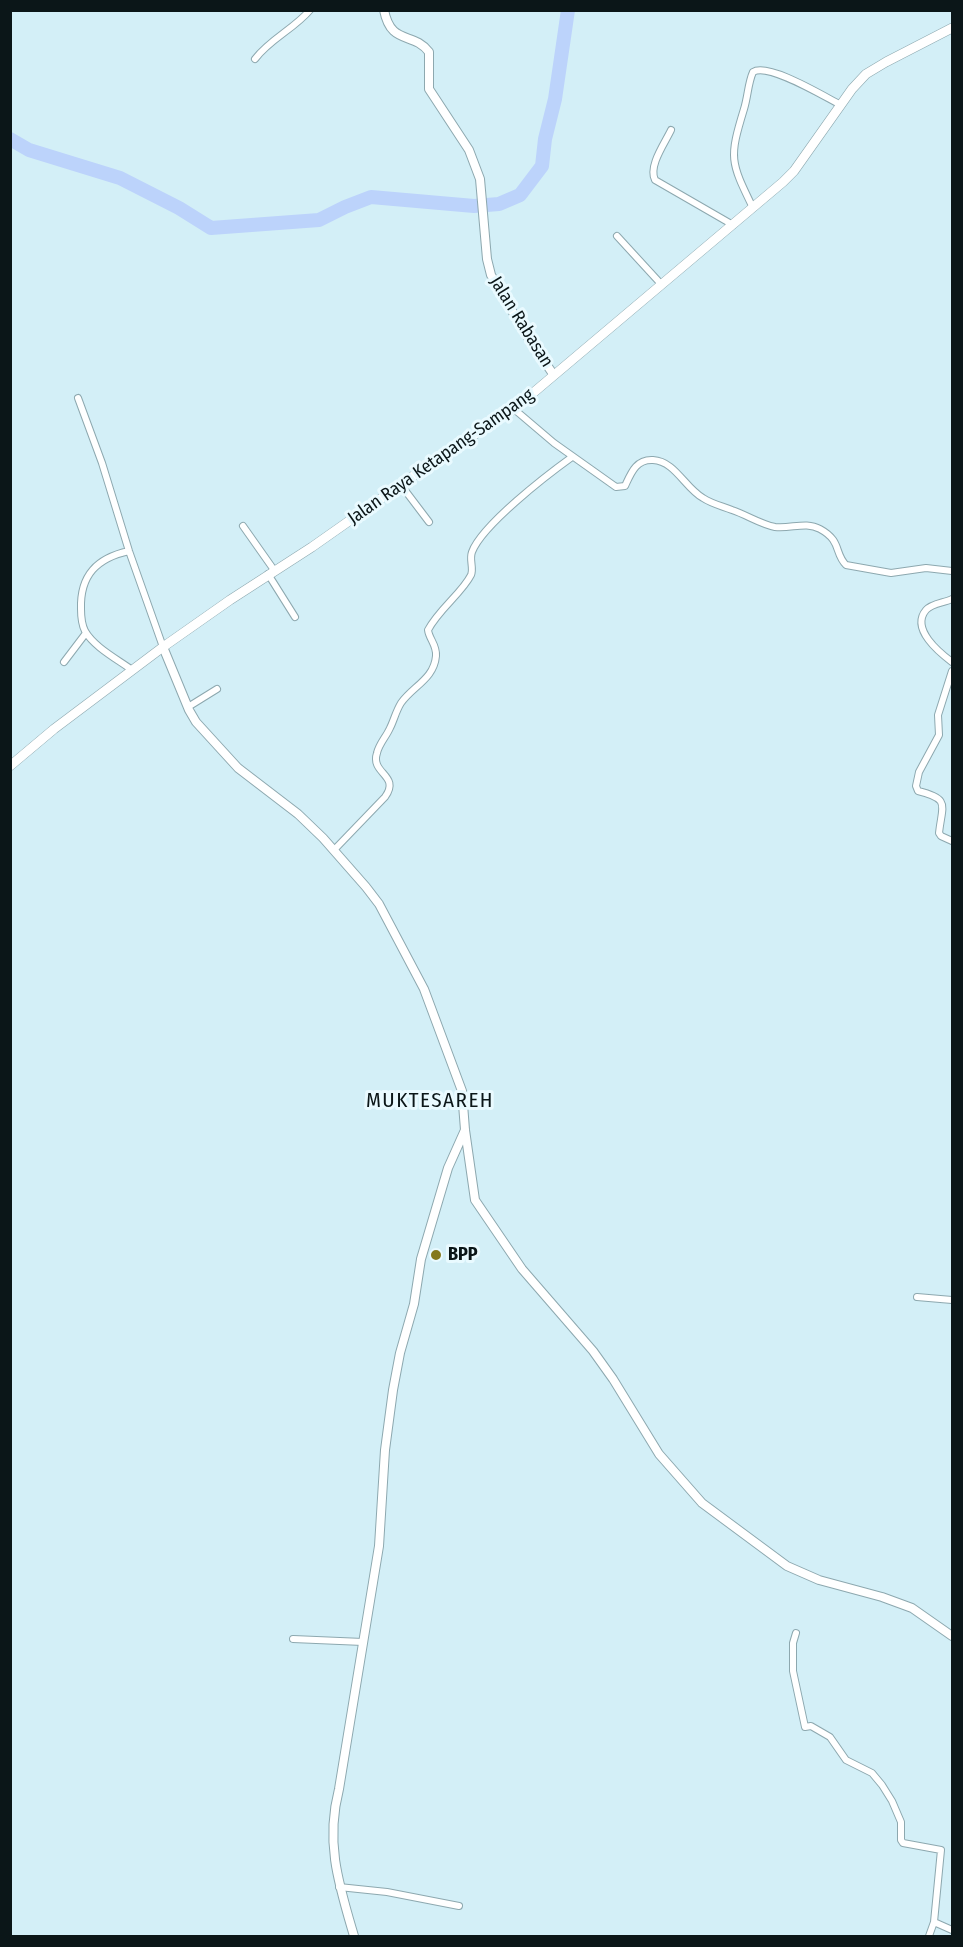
<!DOCTYPE html>
<html>
<head>
<meta charset="utf-8">
<style>
  body { margin:0 }
  #map { position:relative; width:963px; height:1947px; overflow:hidden; background:#d3eff7; font-family:"Fira Sans Condensed",sans-serif }
  canvas { display:block }
  .frame { position:absolute; inset:0; border:12px solid #0b1618; pointer-events:none }
</style>
</head>
<body>
<div id="map">
<canvas width="963" height="1947"></canvas>
<div class="frame"></div>
</div>
<script>
const c = document.querySelector('canvas').getContext('2d');
c.lineJoin = 'round';
function trace(path, color, width, dash) {
  c.strokeStyle = color;
  c.lineWidth = width;
  c.lineCap = dash ? 'butt' : 'round';
  c.setLineDash(dash || []);
  c.stroke(path);
}
function write(font, color, halo, rows, align = 'center') {
  c.font = font + ' "Fira Sans Condensed",sans-serif';
  c.lineWidth = 6;
  c.setLineDash([]);
  c.textBaseline = 'middle';
  c.strokeStyle = halo;
  c.fillStyle = color;
  for (const [text, x, y, turn = 0] of rows) {
    c.save();
    c.translate(x, y);
    c.rotate((+turn || 0) * Math.PI / 180);
    c.textAlign = isNaN(turn) ? turn : align;
    if (halo) c.strokeText(text, 0, 0);
    c.fillText(text, 0, 0);
    c.restore();
  }
}
trace(new Path2D(`
  M10,139L29,150L120,178L179,208L211,228L319,220L345,207L371,197L474,206L499,204L520,195L542,166L545,139L555,99L568,10`), '#bcd3fb', 14);
const street = new Path2D(`
  M255,59C270,39 294,29 310,10
  M671,130C665,143 648,166 655,180L733,225
  M753,208C730,161 729,158 744,109C748,96 748,83 753,72C768,62 825,97 841,105
  M617,236L661,284
  M78,398L102,463L129,551L163,647
  M514,409L554,443L616,487L625,486C631,473 636,459 653,460C675,461 685,488 703,498C712,504 722,506 732,510C747,515 760,524 775,527C791,529 806,521 820,529C842,541 834,553 846,565L891,573L926,568L952,571
  M401,485L429,522
  M243,526L274,570
  M129,551C97,558 80,575 81,609C81,616 82,625 85,631C94,647 117,659 132,670
  M268,574L295,617
  M952,599C944,603 932,603 926,610C910,629 940,653 952,662
  M64,662L86,633
  M952,671L938,715L939,735L919,772L916,786L918,791C951,799 942,805 939,833L941,836L952,841
  M188,707L217,689
  M334,850L385,797C401,775 370,774 377,753C379,744 386,737 390,728C394,720 396,711 401,703C413,686 434,679 436,656C437,645 429,639 428,630C439,609 462,593 471,575C474,568 469,560 472,552C482,525 547,475 572,457
  M917,1297L952,1300
  M796,1633L793,1643V1671L805,1727L811,1726L830,1737L846,1760L872,1773L882,1785L892,1801L901,1822V1840L903,1843L941,1850L934,1922L929,1936
  M293,1639L363,1642
  M339,1887L387,1892L459,1906
  M934,1922L952,1930`);
const secondary = new Path2D(`
  M384,10C391,46 413,31 429,52V89L469,150L480,179L487,259L491,275L525,333L553,374
  M163,647L189,710L196,722L238,768L298,814L323,838L366,887L379,904L424,989L462,1091L465,1130L475,1200L522,1269L593,1351L613,1379L659,1454L702,1503L787,1566L819,1580L882,1597L912,1608L952,1636
  M354,1936C339,1885 325,1843 339,1789L379,1546L385,1450L393,1390L400,1353L414,1304L421,1259L448,1168L465,1130`);
const primary = new Path2D(`
  M10,766L54,729L163,647L230,600L312,547L443,455L514,409L783,182L794,171L852,89L866,74L886,62L952,28`);
trace(street, '#8da8af', 8);
trace(secondary, '#8da8af', 10);
trace(primary, '#8da8af', 10);
trace(street, '#fff', 6);
trace(secondary, '#fff', 8);
trace(primary, '#fff', 9);
for (const [x, y, r, color] of [
  [436,1255,6,"#84791d"]
]) {
  const dot = new Path2D();
  dot.arc(x, y, r, 0, 2 * Math.PI);
  c.fillStyle = color;
  c.fill(dot);
  trace(dot, '#e9faff', 2);
}
write('18px', '#0b1618', '#e9faff', [
  ["Jalan Rabasan",521,322,58],
  ["Jalan Raya Ketapang-Sampang",441,457,-35]
]);
write('bold 18px', '#0b1618', '#e9faff', [
  ["BPP",448,1255]
], 'left');
c.letterSpacing = '1.5px';
write('21px', '#0b1618', '#e9faff', [
  ["MUKTESAREH",430,1101]
]);
c.letterSpacing = '0px';
</script>
</body>
</html>
